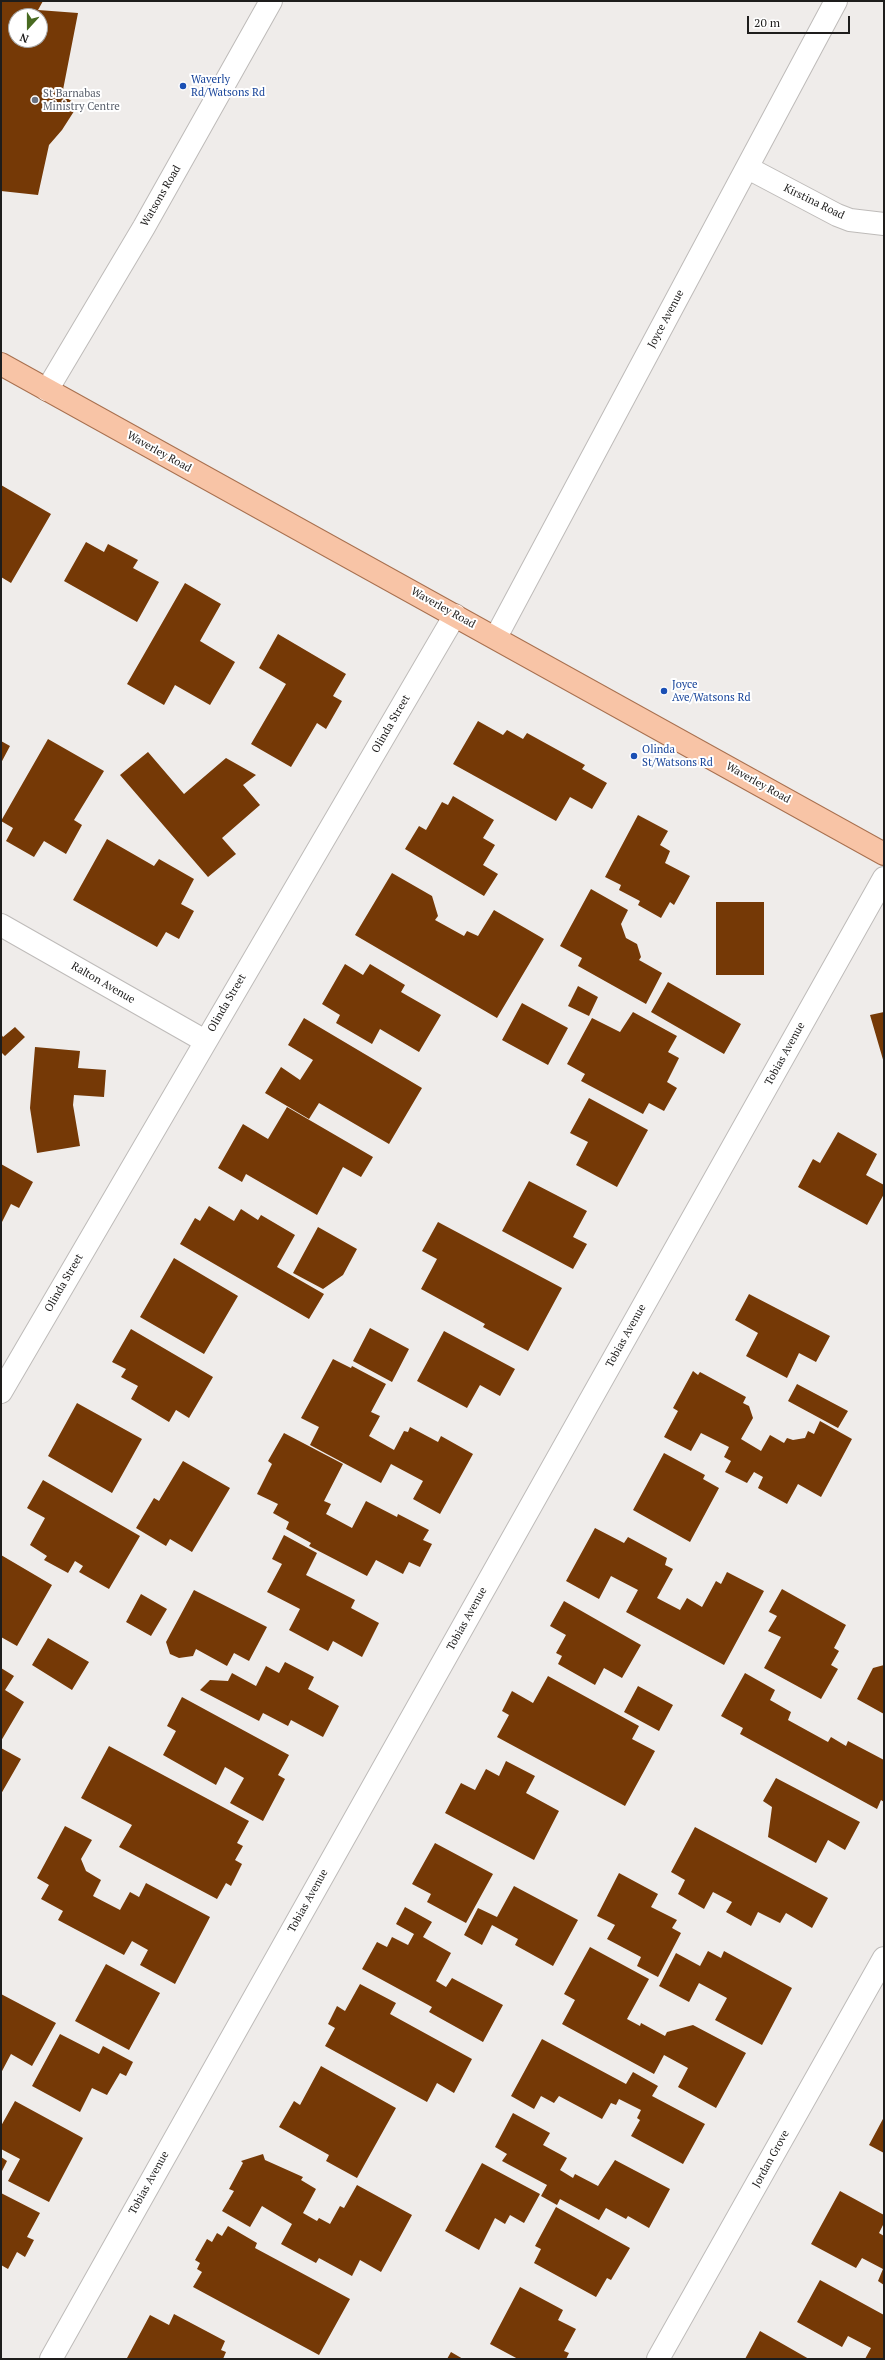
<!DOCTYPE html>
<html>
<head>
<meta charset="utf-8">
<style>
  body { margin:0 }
  #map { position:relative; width:885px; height:2360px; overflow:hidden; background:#efecea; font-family:"PT Serif",serif }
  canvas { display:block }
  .frame { position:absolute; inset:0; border:2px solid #1e1d1c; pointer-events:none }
  .north { position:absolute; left:8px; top:8px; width:40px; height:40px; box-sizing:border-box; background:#fff; border:1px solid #a5a5a4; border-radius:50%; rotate:201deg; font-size:11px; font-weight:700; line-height:16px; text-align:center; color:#1e1d1c }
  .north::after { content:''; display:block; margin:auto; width:14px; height:18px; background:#486a21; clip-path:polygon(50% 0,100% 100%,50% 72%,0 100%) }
  .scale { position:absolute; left:747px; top:16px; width:103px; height:18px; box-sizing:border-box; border:2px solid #1e1d1c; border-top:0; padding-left:5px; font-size:12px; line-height:14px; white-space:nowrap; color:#1e1d1c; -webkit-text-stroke:3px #fff; paint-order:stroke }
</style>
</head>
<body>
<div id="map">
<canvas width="885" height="2360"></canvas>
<div class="frame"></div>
<div class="north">N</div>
<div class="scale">20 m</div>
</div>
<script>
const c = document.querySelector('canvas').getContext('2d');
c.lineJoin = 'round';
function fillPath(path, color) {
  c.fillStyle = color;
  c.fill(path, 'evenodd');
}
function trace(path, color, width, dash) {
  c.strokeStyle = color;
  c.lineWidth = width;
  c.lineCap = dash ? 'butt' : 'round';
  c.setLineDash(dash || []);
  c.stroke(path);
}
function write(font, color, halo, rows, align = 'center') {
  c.font = font + ' "PT Serif",serif';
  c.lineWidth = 4;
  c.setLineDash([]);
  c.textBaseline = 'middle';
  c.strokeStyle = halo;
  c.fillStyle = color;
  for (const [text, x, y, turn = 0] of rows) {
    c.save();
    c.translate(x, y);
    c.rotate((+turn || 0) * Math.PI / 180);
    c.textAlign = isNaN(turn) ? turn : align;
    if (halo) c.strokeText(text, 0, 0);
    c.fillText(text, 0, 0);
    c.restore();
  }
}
fillPath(new Path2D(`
  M1,1H43L38,10L78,13L62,95L78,105L62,130L49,145L38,195L1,191ZM16,16H40V40H16Z
  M1,485L51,514L11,583L1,577Z
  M86,542L104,552L108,544L138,560L133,568L159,582L137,622L64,581Z
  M185,583L221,604L200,641L235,662L210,705L175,685L164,705L127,684Z
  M278,634L346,674L333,696L342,701L326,729L317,723L291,767L251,744L286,684L259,668Z
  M478,721L503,735L507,730L523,739L527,733L585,765L582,769L607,783L592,809L570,797L556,821L453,764Z
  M48,739L104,771L74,820L82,825L66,854L44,841L34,857L6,841L13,828L1,821Z
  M1,741L10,746L1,763Z
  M148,752L184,794L226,758L256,775L243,785L260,805L222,838L236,854L208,877L120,775Z
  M453,796L494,820L483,838L495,845L483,865L498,874L484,896L405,849L419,826L426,830L442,802L448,805Z
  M638,815L668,831L660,845L670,851L665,863L690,876L674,905L670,902L661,918L638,905L640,901L619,890L621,885L605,877Z
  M107,839L154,866L159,859L194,879L181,904L194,911L179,939L166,932L157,947L73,900Z
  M392,873L432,896L438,916L435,920L464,936L467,931L478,936L494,910L544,939L497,1018L355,935Z
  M591,889L628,910L621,924L626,938L637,944L641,957L639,960L662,973L646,1004L578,966L582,958L560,946Z
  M716,902H764V975H716Z
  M345,964L363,975L370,964L405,985L401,992L441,1015L419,1052L380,1029L372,1044L336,1023L340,1015L322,1004Z
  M668,982L741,1024L724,1054L651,1012Z
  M578,986L598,997L589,1016L568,1006Z
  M522,1003L568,1028L548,1065L502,1040Z
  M633,1012L677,1036L668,1052L679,1058L667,1082L677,1088L664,1111L649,1103L643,1114L581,1081L585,1074L567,1064L592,1018L620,1032Z
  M884,1012V1063L870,1015Z
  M304,1018L422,1088L389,1144L319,1103L309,1119L265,1093L281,1067L300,1080L313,1060L288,1045Z
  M15,1027L25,1037L5,1056L1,1052V1034L3,1037Z
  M35,1047L80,1051L78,1068L106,1070L104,1097L74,1095L73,1105L80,1146L37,1153L30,1108Z
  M589,1098L648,1130L617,1187L576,1165L588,1142L570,1133Z
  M287,1107L373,1157L361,1177L343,1167L317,1215L246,1174L242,1182L218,1168L243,1124L268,1139Z
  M838,1132L877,1154L866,1175L884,1185V1194L867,1225L798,1187L813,1159L820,1163Z
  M1,1164L33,1182L19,1208L11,1204L1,1224Z
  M529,1181L587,1211L573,1237L587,1244L573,1269L502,1231Z
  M209,1206L234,1221L241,1209L258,1220L261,1215L295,1235L277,1267L324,1294L309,1319L180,1244L195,1218L200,1221Z
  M438,1222L562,1288L528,1351L483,1327L485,1324L421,1289L437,1259L422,1251Z
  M318,1227L357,1249L343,1275L323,1289L293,1273Z
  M174,1258L238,1296L204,1354L140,1317Z
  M749,1294L830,1336L816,1362L799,1353L787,1378L746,1356L758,1333L735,1320Z
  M370,1328L409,1349L392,1382L353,1361Z
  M131,1329L213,1377L189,1418L176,1410L169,1422L131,1399L138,1386L121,1377L126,1369L112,1362Z
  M444,1331L515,1369L500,1396L480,1385L467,1408L417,1381Z
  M333,1359L351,1368L352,1366L386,1384L371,1412L380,1416L369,1436L394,1450L404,1431L408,1432L410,1427L438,1442L441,1436L473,1454L440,1514L413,1499L423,1481L391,1464L381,1483L310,1445L319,1427L301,1418Z
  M693,1371L698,1375L700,1372L746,1397L743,1403L749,1406L753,1418L741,1439L761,1451L770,1435L784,1443L787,1438L793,1440L805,1438L808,1431L814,1434L820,1421L852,1439L821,1497L798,1484L787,1504L758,1488L763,1477L754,1472L747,1483L725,1472L731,1461L724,1457L729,1447L701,1433L691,1451L664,1437L678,1411L673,1408Z
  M797,1384L848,1411L838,1428L788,1401Z
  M77,1403L142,1439L112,1493L48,1456Z
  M284,1433L343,1464L324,1501L331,1504L326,1514L352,1528L366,1501L397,1517L398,1514L429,1530L423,1540L432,1544L420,1567L409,1562L403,1574L376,1560L367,1576L309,1546L311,1543L286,1529L289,1522L273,1513L278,1504L257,1494L272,1464L268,1461Z
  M664,1453L705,1475L703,1479L719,1488L690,1542L633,1510Z
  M183,1461L230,1488L192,1552L170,1539L166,1546L136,1528L154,1498L159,1501Z
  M43,1480L140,1536L109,1589L79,1572L83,1566L75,1561L68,1573L44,1560L47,1556L30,1545L45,1518L27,1508Z
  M595,1528L624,1543L628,1537L667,1558L665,1565L673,1569L657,1598L680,1610L687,1598L702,1607L716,1581L721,1584L727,1572L764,1591L724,1665L626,1612L638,1590L611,1576L599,1599L566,1581Z
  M284,1535L317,1553L306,1575L355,1600L351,1608L379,1623L362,1657L333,1641L328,1651L289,1630L300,1609L267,1592L282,1564L272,1559Z
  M1,1555L52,1585L17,1646L1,1637Z
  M782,1589L846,1625L834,1648L839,1651L831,1665L838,1669L821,1699L764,1668L781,1637L768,1631L777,1616L769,1612Z
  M194,1590L267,1627L249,1661L234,1653L227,1666L196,1649L193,1656L179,1658L170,1654L166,1642Z
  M141,1594L167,1609L151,1636L126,1622Z
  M564,1601L641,1645L622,1678L604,1668L595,1685L558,1664L562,1656L556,1653L566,1635L550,1626Z
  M48,1638L89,1662L72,1690L32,1665Z
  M285,1662L314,1677L308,1689L339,1706L323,1737L291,1720L288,1726L263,1713L259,1721L200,1690L210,1680L228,1681L232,1673L256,1686L266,1666L279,1673Z
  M884,1665V1714L857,1699L873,1668Z
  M1,1668L14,1676L5,1690L24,1702L1,1741Z
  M745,1673L775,1690L770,1700L791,1712L788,1720L828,1742L831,1737L846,1746L848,1741L884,1760V1802L881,1800L877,1809L740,1734L743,1728L721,1716Z
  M548,1676L639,1726L632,1739L655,1751L625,1806L497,1737L509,1715L502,1711L512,1691L533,1703Z
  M638,1686L673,1705L659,1731L624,1712Z
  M182,1697L289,1755L278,1775L285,1779L263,1821L230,1803L244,1778L225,1767L216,1785L163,1755L176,1731L167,1726Z
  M109,1746L249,1821L237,1843L243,1846L235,1860L242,1864L231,1886L226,1883L217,1899L119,1847L132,1825L81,1798Z
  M1,1748L21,1759L1,1794Z
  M506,1761L535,1776L526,1793L559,1811L534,1860L445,1813L461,1783L475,1790L486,1769L499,1776Z
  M776,1778L860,1822L845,1850L828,1840L816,1863L768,1837L772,1807L763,1801Z
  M65,1826L92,1840L81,1859L86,1871L101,1880L93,1896L120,1910L130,1892L139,1897L146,1883L210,1917L175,1984L140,1965L148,1950L132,1941L124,1955L58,1920L63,1911L41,1899L49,1885L37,1878Z
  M695,1827L828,1898L812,1928L786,1913L780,1923L758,1912L751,1926L726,1912L732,1902L713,1892L704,1909L678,1894L685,1880L671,1872Z
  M435,1843L493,1874L466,1923L427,1902L431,1894L412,1884Z
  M619,1873L658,1894L651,1907L677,1920L672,1928L681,1933L658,1977L637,1966L641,1957L607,1939L615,1925L597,1916Z
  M514,1886L578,1920L553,1966L515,1945L518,1939L492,1925L482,1945L464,1935L478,1908L497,1917Z
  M405,1907L432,1922L423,1937L451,1953L436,1981L446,1987L452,1978L503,2005L483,2042L429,2012L432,2007L362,1969L377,1942L387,1947L392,1937L408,1945L414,1934L396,1924Z
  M590,1947L649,1979L627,2019L640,2026L641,2023L665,2036L667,2032L693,2025L746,2053L716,2108L678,2087L688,2068L664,2055L654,2074L562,2024L575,2000L564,1994Z
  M708,1951L721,1958L724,1951L792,1988L762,2045L715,2020L727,1998L699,1983L689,2002L659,1986L676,1953L700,1966Z
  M106,1964L160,1993L129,2050L75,2021Z
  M360,1984L396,2003L390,2014L472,2059L454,2093L437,2083L427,2102L325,2046L335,2028L328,2024L337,2006L345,2011Z
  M1,1994L56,2023L32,2066L11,2054L1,2073Z
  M60,2034L99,2054L103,2046L133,2062L126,2076L120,2073L107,2095L92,2088L80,2112L32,2086Z
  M542,2039L626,2084L633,2072L658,2086L652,2096L705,2124L683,2164L631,2136L640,2120L637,2118L641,2110L619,2099L616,2105L611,2103L602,2119L559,2096L554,2103L541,2096L534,2109L511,2096Z
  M321,2066L396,2108L357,2178L326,2161L329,2155L279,2127L294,2101L300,2105Z
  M15,2101L83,2138L49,2202L8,2181L20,2159L1,2149V2126Z
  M513,2113L550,2133L543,2145L567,2158L560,2170L573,2178L575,2174L598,2186L615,2160L670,2189L649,2228L628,2216L626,2219L606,2208L599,2220L560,2199L557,2205L541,2196L547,2185L502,2161L507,2154L495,2147Z
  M884,2117V2153L869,2145Z
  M263,2154L265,2160L303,2177L301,2180L316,2189L303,2213L317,2221L319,2218L330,2224L340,2206L344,2208L357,2185L412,2215L381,2272L360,2260L352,2276L319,2258L316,2263L281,2244L292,2224L262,2206L250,2227L222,2211L234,2191L229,2189L243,2163L241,2161Z
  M1,2157L7,2161L1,2173Z
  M482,2163L540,2194L524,2223L510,2215L505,2224L495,2218L479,2250L445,2231Z
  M840,2191L884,2215V2223L879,2233L884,2236V2285L878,2281L883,2269L862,2258L856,2268L811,2244Z
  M1,2193L40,2213L27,2237L34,2240L25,2257L17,2252L8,2269L1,2265Z
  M556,2207L630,2248L611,2280L607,2278L596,2297L534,2263L541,2249L535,2246Z
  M228,2226L257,2243L255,2248L350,2299L319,2355L193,2287L202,2272L197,2269L200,2263L195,2260L207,2239L212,2242L217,2233L222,2236Z
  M820,2280L884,2315V2359H865L871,2348L848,2336L842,2347L797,2322Z
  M520,2287L563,2310L558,2320L576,2329L564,2351L569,2353L566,2359H518L490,2344Z
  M174,2314L225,2341L221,2350L226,2352L223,2359L127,2358L150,2315L169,2325Z
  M760,2331L809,2359H745Z
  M451,2352L463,2359H447Z`), '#753906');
const minor = new Path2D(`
  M748,168L837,215L850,220L884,224
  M496,637L836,1
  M1,925L205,1041
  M1,1392L455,615
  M51,2359L884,878
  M658,2359L884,1958`);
const tertiary = new Path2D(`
  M47,390L144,227L271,1`);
const primary = new Path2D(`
  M1,364L884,854`);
trace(minor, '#bebbb9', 24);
trace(tertiary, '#bebbb9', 24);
trace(primary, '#a8704f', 24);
trace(minor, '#fff', 22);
trace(tertiary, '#fff', 22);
trace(primary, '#f8c4a6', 22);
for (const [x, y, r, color] of [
  [183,86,4,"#1a4fb4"],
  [35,100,4,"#6b7280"],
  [664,691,4,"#1a4fb4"],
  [634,756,4,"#1a4fb4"]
]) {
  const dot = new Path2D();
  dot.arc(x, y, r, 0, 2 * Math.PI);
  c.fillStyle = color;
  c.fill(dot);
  trace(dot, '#fff', 1.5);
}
write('11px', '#164399', '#fff', [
  ["Waverly",191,80],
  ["Rd/Watsons Rd",191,93],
  ["Joyce",672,685],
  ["Ave/Watsons Rd",672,698],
  ["Olinda",642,750],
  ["St/Watsons Rd",642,763]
], 'left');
write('11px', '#5b616d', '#fff', [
  ["St Barnabas",43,94],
  ["Ministry Centre",43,107]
], 'left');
write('11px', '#1e1d1c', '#fff', [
  ["Watsons Road",161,196,-60],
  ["Kirstina Road",814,202,26],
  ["Joyce Avenue",666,319,-62],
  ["Waverley Road",159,452,29],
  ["Waverley Road",443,608,29],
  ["Olinda Street",391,724,-60],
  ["Waverley Road",758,783,29],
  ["Ralton Avenue",103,983,30],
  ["Olinda Street",227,1003,-60],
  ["Tobias Avenue",785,1054,-61],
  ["Olinda Street",64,1283,-60],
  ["Tobias Avenue",626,1336,-61],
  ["Tobias Avenue",467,1619,-61],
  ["Tobias Avenue",308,1901,-61],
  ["Jordan Grove",771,2159,-61],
  ["Tobias Avenue",149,2183,-61]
]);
</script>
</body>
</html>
